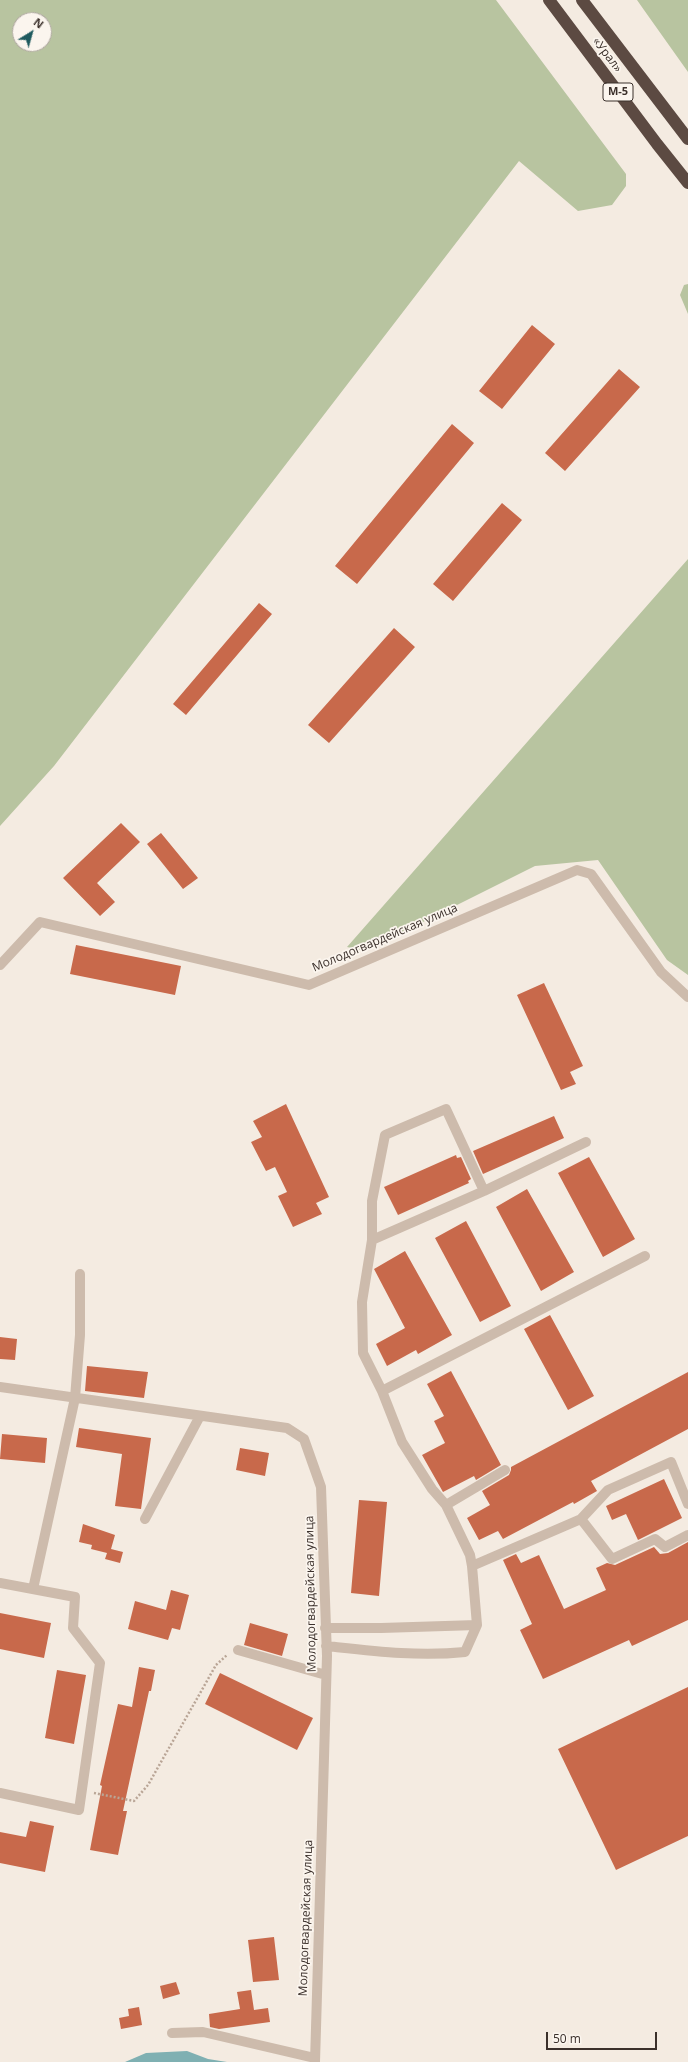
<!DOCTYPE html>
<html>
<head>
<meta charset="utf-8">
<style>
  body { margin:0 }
  #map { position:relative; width:688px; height:2062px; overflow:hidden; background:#f4ebe1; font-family:"Open Sans",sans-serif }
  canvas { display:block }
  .north { position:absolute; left:12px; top:12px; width:40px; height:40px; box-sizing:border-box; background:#fbf5ee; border:1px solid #aea6a0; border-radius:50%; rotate:37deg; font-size:11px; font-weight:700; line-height:16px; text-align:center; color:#3b302b }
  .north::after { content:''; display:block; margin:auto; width:14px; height:18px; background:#1f5a5e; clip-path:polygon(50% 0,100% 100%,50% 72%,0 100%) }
  .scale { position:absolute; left:546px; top:2032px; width:111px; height:18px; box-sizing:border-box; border:2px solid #3b302b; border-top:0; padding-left:5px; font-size:12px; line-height:14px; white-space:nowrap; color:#3b302b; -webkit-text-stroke:3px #fbf5ee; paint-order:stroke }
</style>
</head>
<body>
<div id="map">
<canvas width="688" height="2062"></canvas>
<div class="north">N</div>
<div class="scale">50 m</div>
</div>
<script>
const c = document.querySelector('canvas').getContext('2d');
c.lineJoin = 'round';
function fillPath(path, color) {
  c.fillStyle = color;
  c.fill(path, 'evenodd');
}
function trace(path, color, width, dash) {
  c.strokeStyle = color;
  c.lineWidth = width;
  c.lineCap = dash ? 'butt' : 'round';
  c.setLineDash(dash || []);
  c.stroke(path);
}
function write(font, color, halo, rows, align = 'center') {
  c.font = font + ' "Open Sans",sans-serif';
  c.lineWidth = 3.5;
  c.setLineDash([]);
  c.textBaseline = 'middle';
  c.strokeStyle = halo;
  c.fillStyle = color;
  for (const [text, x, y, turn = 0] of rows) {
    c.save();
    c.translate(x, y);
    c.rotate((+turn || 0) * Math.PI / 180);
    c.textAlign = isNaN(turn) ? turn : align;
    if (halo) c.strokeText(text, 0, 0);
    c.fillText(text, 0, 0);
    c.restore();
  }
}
fillPath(new Path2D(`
  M0,0H496L626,174V186L612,205L578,211L519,161L54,766L0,826ZM20,20H44V44H20Z
  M637,0H688V72L644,10Z
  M688,284V314L680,295L684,285Z
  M688,559V975L667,960L598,860L535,866L365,951L347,947Z`), '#b8c4a0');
fillPath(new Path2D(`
  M187,2051L208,2059L227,2062H125L146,2053Z`), '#7fb0b2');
fillPath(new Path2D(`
  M532,325L555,344L502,409L479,391Z
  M619,369L640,387L565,471L545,453Z
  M452,424L474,443L357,584L335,566Z
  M502,503L522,520L453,601L433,584Z
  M259,603L272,614L186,715L173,704Z
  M394,628L415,647L329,743L308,725Z
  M121,823L140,842L97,883L115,902L100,916L63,878Z
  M161,833L198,878L183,889L147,844Z
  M76,945L181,966L175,995L70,974Z
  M544,983L583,1066L570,1072L576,1084L561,1090L517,995Z
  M286,1104L329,1197L316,1203L322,1214L293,1227L278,1196L287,1192L275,1167L266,1171L251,1142L262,1137L253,1121Z
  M554,1116L564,1138L483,1174L473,1151Z
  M456,1155L457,1158L461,1157L471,1179L468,1181L469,1183L398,1215L384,1187Z
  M589,1157L635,1239L603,1257L558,1173Z
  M527,1189L574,1272L541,1291L496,1207Z
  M466,1221L511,1306L480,1322L435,1238Z
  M405,1251L452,1335L418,1354L416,1350L387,1366L376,1344L405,1328L374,1269Z
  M550,1315L594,1396L568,1410L524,1329Z
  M0,1337L17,1339L15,1360L0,1359Z
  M87,1366L148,1372L144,1398L85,1391Z
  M451,1371L501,1465L476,1480L474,1476L443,1492L422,1455L445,1443L434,1421L444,1416L427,1384Z
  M688,1372V1429L591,1481L597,1491L574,1504L573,1502L503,1539L498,1531L479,1540L467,1518L490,1505L482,1491L509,1475L511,1470V1467Z
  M79,1428L151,1438L141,1509L115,1506L122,1454L76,1447Z
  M2,1434L47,1438L45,1463L0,1459Z
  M240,1448L269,1453L265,1476L236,1470Z
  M664,1479L682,1518L638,1540L626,1514L612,1520L606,1506Z
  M359,1500L387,1502L379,1596L351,1593Z
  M83,1524L115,1535L111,1549L123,1552L120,1563L105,1559L107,1553L91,1549L92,1545L79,1542Z
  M688,1542V1620L632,1646L629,1640L543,1679L520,1630L532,1624L503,1560L516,1554L521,1563L539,1555L564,1609L606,1590L596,1568L607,1563L615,1565L654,1547L660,1554L668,1553Z
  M171,1590L189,1595L180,1630L172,1628L168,1640L128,1629L135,1601L166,1610Z
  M0,1613L51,1623L44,1658L0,1649Z
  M250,1623L288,1634L282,1656L244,1645Z
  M139,1667L155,1670L151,1691H149L123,1811H127L118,1855L90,1850L102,1786L100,1785L118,1704L132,1707Z
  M57,1670L86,1675L74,1744L45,1738Z
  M220,1673L313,1718L297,1750L205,1704Z
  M688,1687V1836L616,1870L558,1749Z
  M30,1821L54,1826L45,1872L0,1863V1832L26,1837Z
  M274,1937L279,1980L253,1982L248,1940Z
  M176,1982L180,1994L163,1999L160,1986Z
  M251,1990L254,2010L268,2008L270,2022L219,2029L210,2027L209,2014L240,2009L237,1992Z
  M139,2007L142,2025L121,2029L119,2018L129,2016L128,2009Z`), '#c8694b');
trace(new Path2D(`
  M94,1793L134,1801L148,1785L216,1665L227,1655`), '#b9a596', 2.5, [2, 2]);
trace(new Path2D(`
  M0,965L40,922L309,985L577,870L591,874L661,972L688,997
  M372,1240L484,1191L586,1142
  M0,1387L287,1428L304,1439L321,1487L327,1656L315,2062
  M382,1391L645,1256
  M446,1505L505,1470
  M145,1519L200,1416
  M581,1519L612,1559L655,1539L665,1547L688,1535
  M472,1566L581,1519L608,1490L671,1462L688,1504
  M0,1583L75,1597L73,1628L100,1663L79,1810L0,1793
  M33,1589L75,1398L80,1335V1274
  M325,1628H381L477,1625L472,1566L470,1555L446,1505L432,1489L402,1442L382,1391L363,1353L362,1302L372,1240V1201L385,1135L446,1109L484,1191
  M326,1646C372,1651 418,1657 465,1652L477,1625
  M238,1650L326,1675
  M172,2033L203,2032L315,2058`), '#cdbbac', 10);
trace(new Path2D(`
  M549,0L657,144L688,183
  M582,0L688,139`), '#5c4a42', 12);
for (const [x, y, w] of [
  [618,92,30]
]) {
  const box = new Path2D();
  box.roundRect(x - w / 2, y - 9, w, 18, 3);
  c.fillStyle = '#fbf5ee';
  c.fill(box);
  trace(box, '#3b302b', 1);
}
write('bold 11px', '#3b302b', null, [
  ["М-5",618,92]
]);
write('12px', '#3b302b', '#fbf5ee', [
  ["«Урал»",607,55,53],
  ["Молодогвардейская улица",385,938,-23],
  ["Молодогвардейская улица",311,1594,-91],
  ["Молодогвардейская улица",306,1918,-88]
]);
</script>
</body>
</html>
